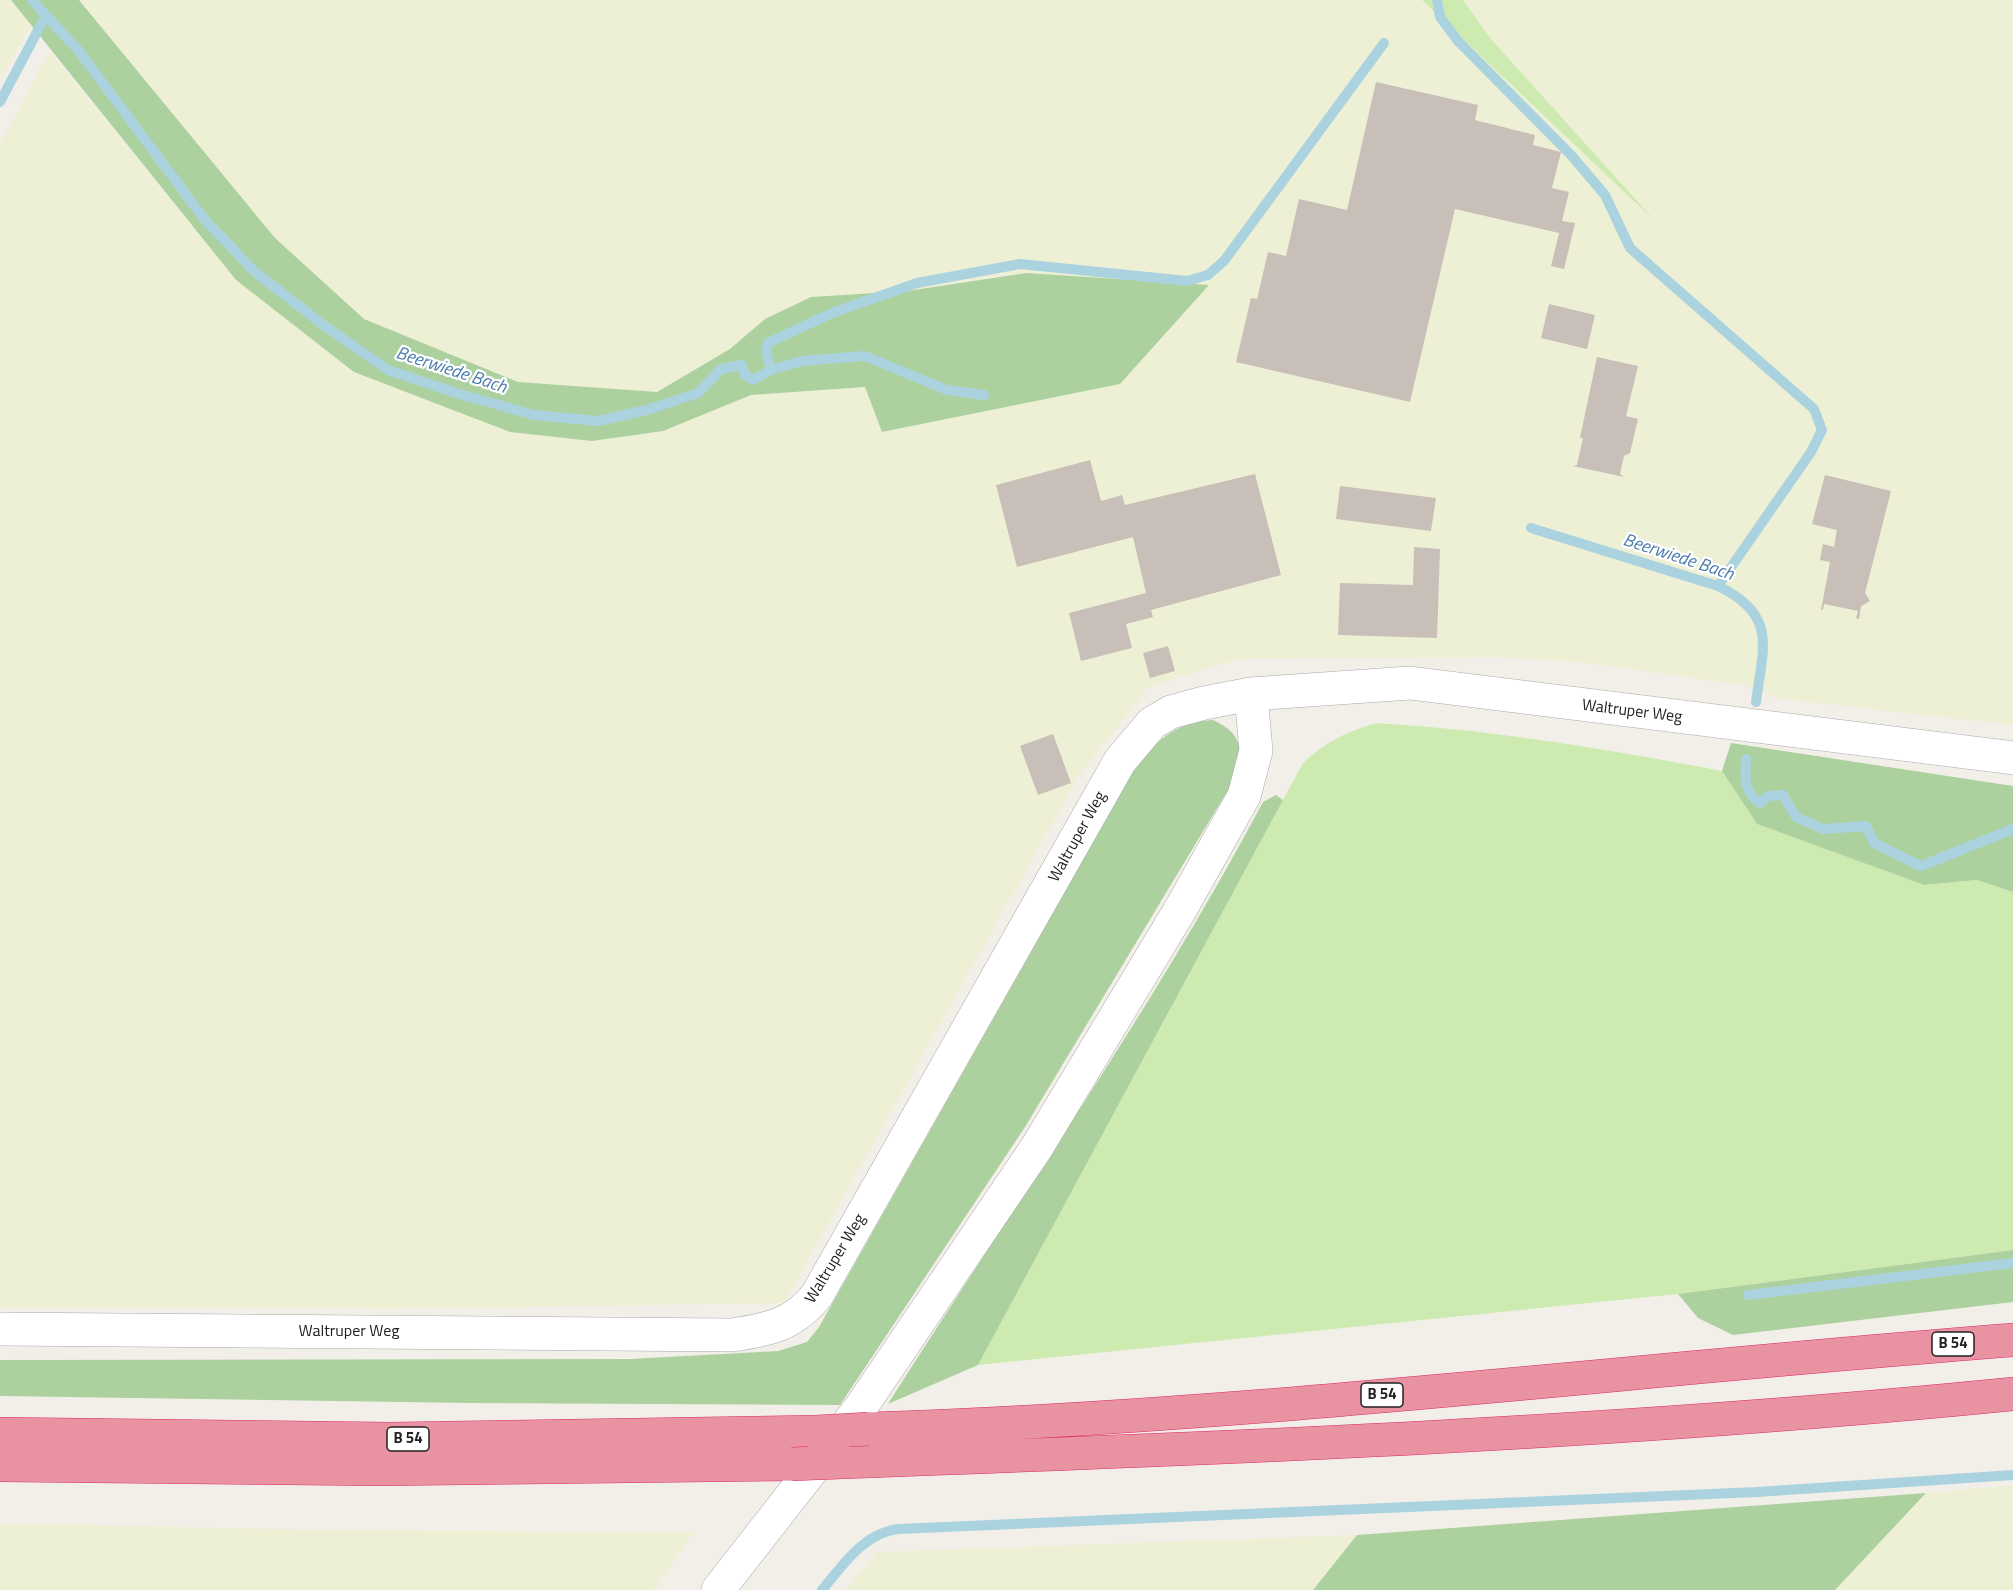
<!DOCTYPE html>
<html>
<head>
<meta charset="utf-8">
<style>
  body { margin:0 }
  canvas { display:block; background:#f2efe9 }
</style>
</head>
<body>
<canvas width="2013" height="1590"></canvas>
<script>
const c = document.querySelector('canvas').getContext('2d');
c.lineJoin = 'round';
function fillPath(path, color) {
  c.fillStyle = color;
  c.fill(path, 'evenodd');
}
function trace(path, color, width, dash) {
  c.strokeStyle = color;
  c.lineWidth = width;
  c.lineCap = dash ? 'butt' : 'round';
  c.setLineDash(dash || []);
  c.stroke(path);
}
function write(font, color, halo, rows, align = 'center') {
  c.font = font + ' "Titillium Web",sans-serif';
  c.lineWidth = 4.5;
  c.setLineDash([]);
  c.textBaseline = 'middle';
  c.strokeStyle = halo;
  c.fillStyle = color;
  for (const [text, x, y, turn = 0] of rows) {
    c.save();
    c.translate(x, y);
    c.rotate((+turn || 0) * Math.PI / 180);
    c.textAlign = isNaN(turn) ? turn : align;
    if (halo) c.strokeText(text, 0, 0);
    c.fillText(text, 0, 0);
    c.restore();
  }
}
fillPath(new Path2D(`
  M0,0H11L31,25L0,80Z
  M80,0H1422L1647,213L1491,39L1463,0H2013V725L1781,699L1747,686L1589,663L1497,657L1239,659L1150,686L1080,774L784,1303L402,1309L0,1308V143L50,52L236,280L355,372L510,432L592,441L663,431L751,395L865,387L883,432L1120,384L1208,286L1018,273L907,291L765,319L730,349L657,392L519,383L364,319L275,238Z
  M2013,1485V1590H1835L1926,1493Z
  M0,1523L318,1530L694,1532L654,1590H0Z
  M1357,1535L1313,1590H845L877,1552Z`), '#eef0d5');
fillPath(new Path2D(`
  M1422,0H1463L1491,39L1655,221Z
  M1377,723C1493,730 1608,749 1722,771L1757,824L1924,885L1977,880L2013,892V1250L1678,1294L978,1365L1303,763C1326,742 1347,731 1377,723Z`), '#cdebb0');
fillPath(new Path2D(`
  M11,0H79L275,238L364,319L518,382L657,392L730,349L765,319L811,297L907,291L1026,273L1209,285L1120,384L882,432L865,387L751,395L663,431L592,441L510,432L354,372L236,280Z
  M1213,720C1241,733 1243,746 1237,775L1025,1127L840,1405L468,1403L0,1396V1360L630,1359L778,1351L807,1342L819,1327L1139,761C1161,737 1179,722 1213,720Z
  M1731,743L2013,786V892L1977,880L1924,885L1757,824L1722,771Z
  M1276,795L1283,800L978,1365L888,1404C1015,1204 1152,1011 1263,802Z
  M2013,1250V1302L1733,1335L1698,1318L1678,1294Z
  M1926,1493L1835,1590H1313L1357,1535Z`), '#add19e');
trace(new Path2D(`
  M32,0L78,50L205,220L255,272L322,324L388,370L456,393L534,415L598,421L647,410L698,393L721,369L742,365L745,375L753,380L771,370L801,361L865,356L947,390L984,395
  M1437,0L1440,17L1458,41L1571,155L1605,195L1630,248L1814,409L1822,430L1811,452L1718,586
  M0,102L46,15
  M771,370L766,351L768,343L832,313L917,283L1020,264L1187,281L1208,275L1224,261L1384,43
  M1531,528L1718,586C1778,615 1763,647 1756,702
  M1746,759C1745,778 1743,791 1760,803L1768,796L1783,795L1796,817L1823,829L1866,826L1874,843L1921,866L2013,829
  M1748,1295L2013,1263
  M822,1590C843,1565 864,1533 898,1529L1757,1492L2013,1475`), '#aad3df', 10);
fillPath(new Path2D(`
  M1376,82L1478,105L1475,120L1535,135L1533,145L1561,152L1552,188L1569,192L1562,221L1575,223L1564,269L1551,266L1559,233L1455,209L1410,402L1236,362L1251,298L1257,299L1268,252L1286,256L1299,199L1347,210Z
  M1549,304L1595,315L1587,349L1541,338Z
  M1597,357L1638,366L1626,416L1638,419L1630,453L1624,456L1620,474L1624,477L1573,466L1577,465L1583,438H1580Z
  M1090,460L1101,501L1122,495L1125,505L1255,474L1281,575L1151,610L1153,617L1126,624L1132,648L1081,661L1069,613L1146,593L1133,537L1017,567L996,485Z
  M1825,475L1891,491L1865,593L1870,601L1861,606L1859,619L1856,618L1858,611L1824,604L1823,610H1821L1830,562L1820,560L1823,544L1834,547L1837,530L1812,524Z
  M1340,486L1436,498L1431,531L1336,519Z
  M1414,547L1440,549L1437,638L1338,635L1340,583L1413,585Z
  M1168,646L1175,671L1150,678L1143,653Z
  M1053,734L1071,783L1038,795L1020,746Z`), '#c7bfb8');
const street = new Path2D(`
  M0,1329L732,1335C767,1330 794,1325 817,1295L1120,761L1152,723L1171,712L1204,703L1251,694L1410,683L2013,758
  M718,1590L861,1407L1037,1147L1180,910L1244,796L1256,751L1251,694`);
const highway = new Path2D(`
  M868,1429C1251,1417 1632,1369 2013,1340
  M0,1434L391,1439L816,1432
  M843,1462C1234,1448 1624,1433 2013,1394
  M0,1465L381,1469L792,1464`);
trace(street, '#a9a9a9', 34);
trace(highway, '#dc2a67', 34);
trace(street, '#fff', 33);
trace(highway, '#e892a2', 33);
const highwayBridge = new Path2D(`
  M816,1432L868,1429
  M792,1464L843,1462`);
trace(highwayBridge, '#dc2a67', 34, []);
trace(highwayBridge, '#e892a2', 33);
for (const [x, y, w] of [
  [1953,1344,42],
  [1382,1395,42],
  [408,1439,42]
]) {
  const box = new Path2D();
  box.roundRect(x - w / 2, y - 12, w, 24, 4.5);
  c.fillStyle = '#fff';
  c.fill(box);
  trace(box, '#222', 1.5);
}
write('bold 15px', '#222', null, [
  ["B 54",1953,1344],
  ["B 54",1382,1395],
  ["B 54",408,1439]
]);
write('16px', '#222', '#fff', [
  ["Waltruper Weg",1632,712,7],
  ["Waltruper Weg",1078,837,-61],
  ["Waltruper Weg",836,1259,-59],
  ["Waltruper Weg",349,1332]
]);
write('italic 18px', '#4a7aab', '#fff', [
  ["Beerwiede Bach",451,371,18],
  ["Beerwiede Bach",1678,558,18]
]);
</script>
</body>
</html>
